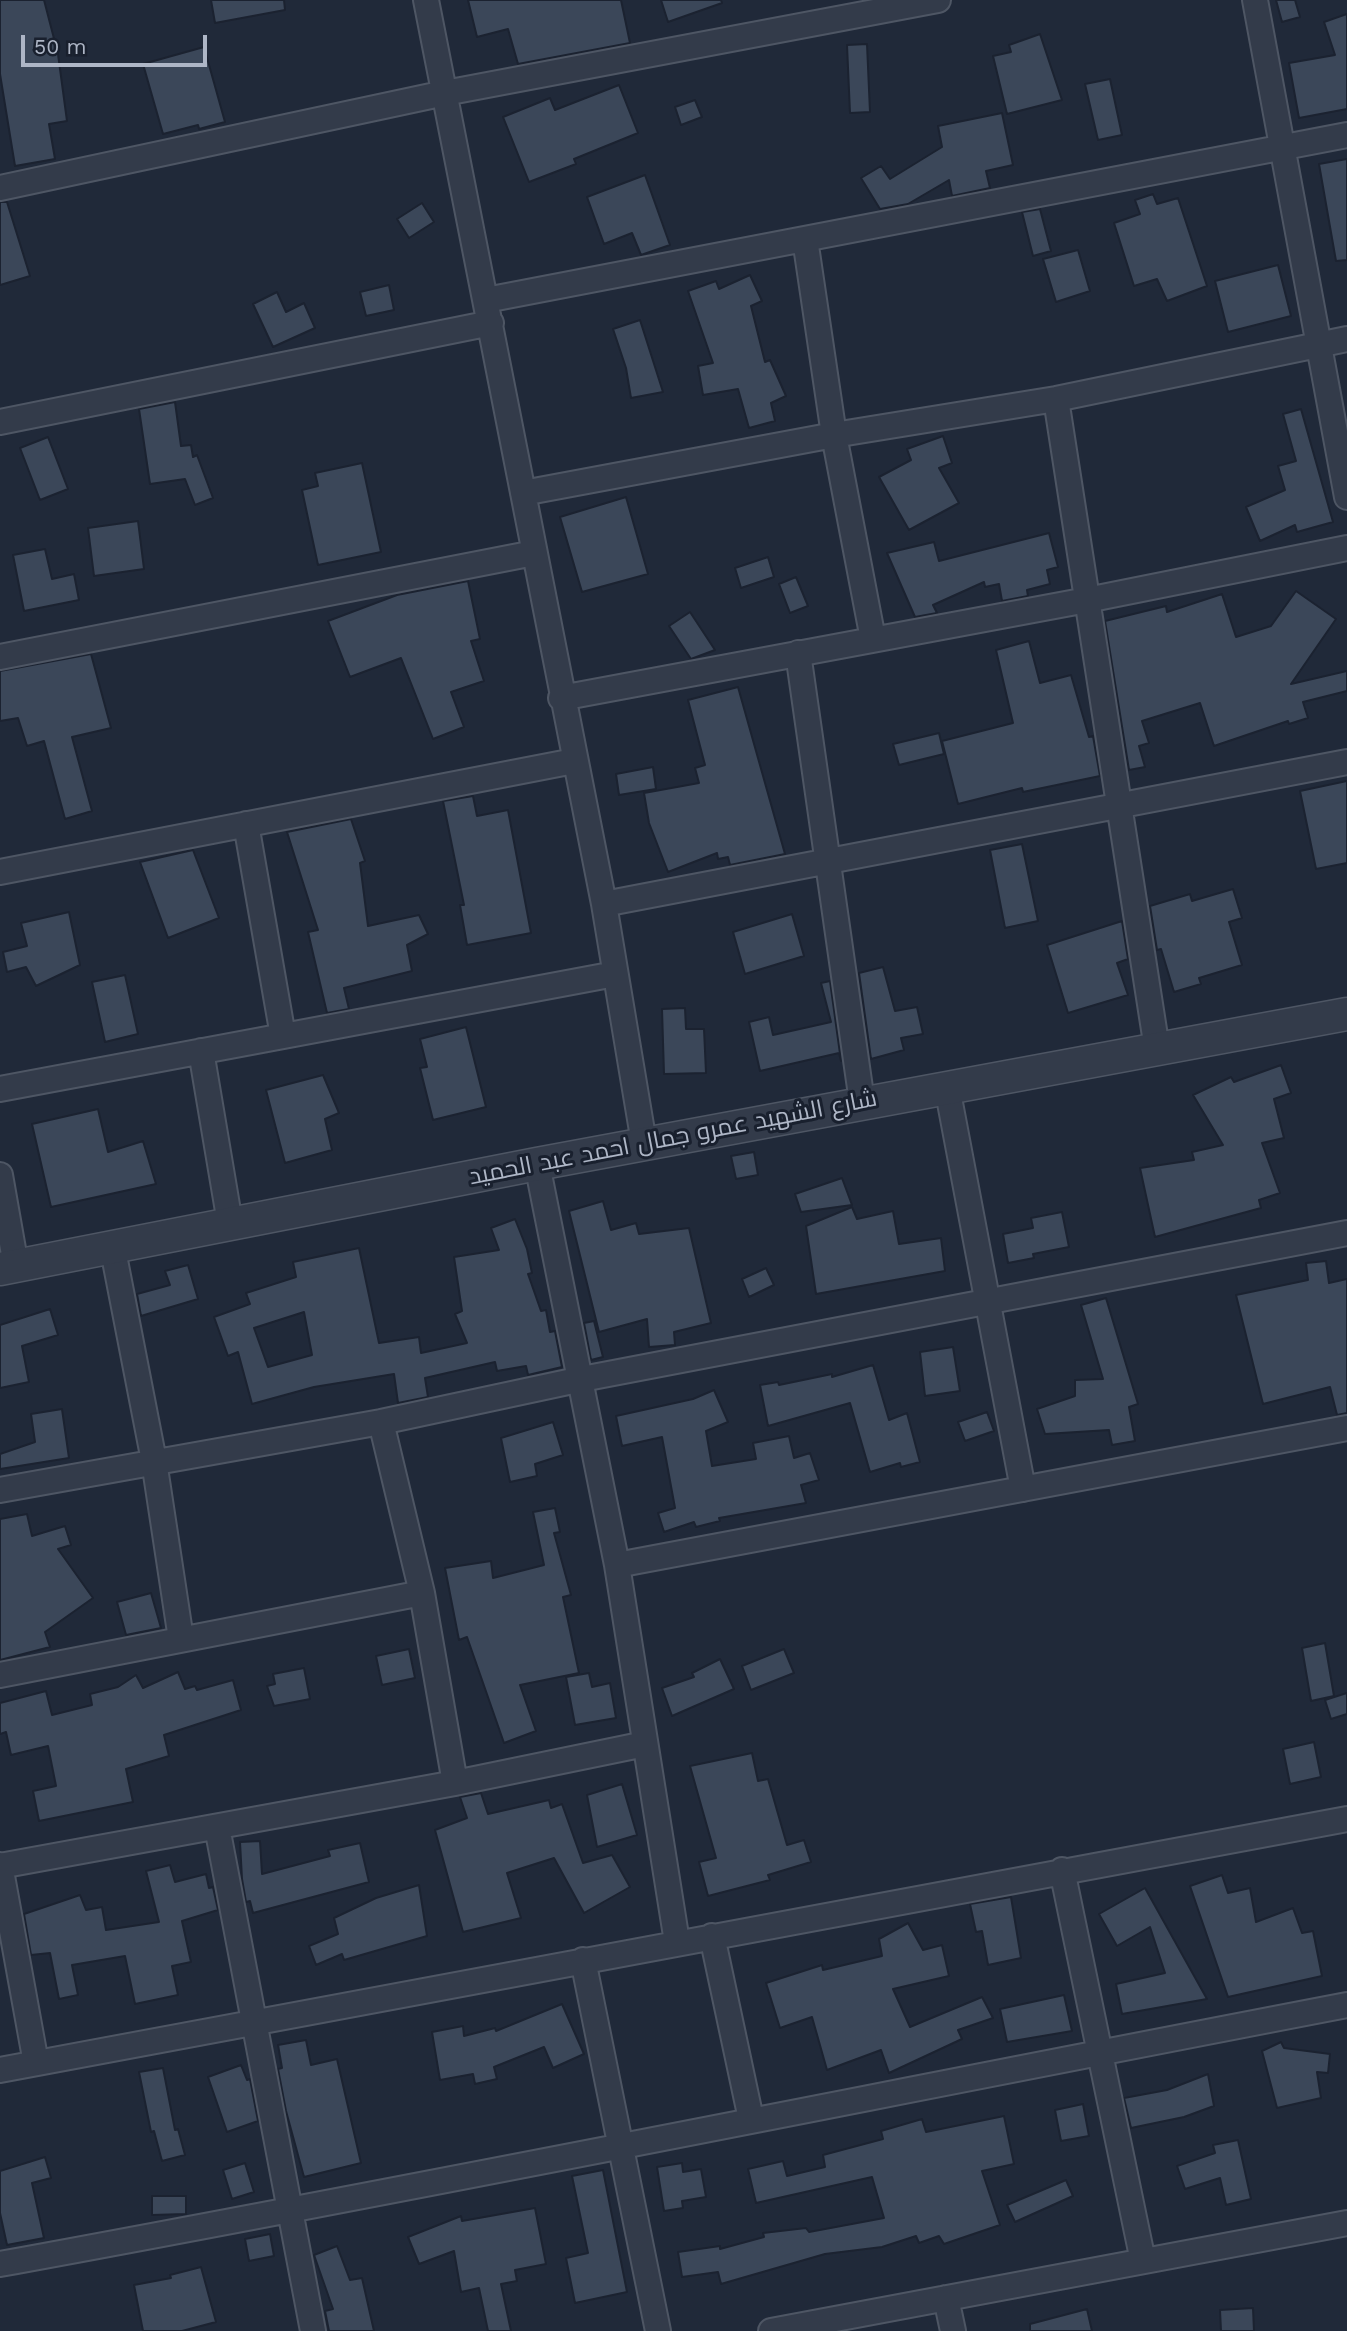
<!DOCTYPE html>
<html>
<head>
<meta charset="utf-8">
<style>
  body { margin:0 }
  #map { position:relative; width:1347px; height:2331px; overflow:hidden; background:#202939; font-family:"Work Sans",sans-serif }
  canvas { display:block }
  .scale { position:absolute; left:21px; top:35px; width:186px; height:32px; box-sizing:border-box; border:4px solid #aeb6c6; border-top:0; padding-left:9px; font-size:21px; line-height:24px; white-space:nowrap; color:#aeb6c6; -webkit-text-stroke:5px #19202e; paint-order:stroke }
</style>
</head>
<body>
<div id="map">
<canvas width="1347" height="2331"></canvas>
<div class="scale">50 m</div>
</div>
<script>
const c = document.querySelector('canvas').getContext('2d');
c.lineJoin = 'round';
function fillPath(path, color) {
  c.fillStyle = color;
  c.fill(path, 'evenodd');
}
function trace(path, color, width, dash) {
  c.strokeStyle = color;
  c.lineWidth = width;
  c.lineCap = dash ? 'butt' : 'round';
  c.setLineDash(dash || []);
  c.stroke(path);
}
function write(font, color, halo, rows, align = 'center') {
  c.font = font + ' "Work Sans",Cairo,sans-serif';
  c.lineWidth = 6;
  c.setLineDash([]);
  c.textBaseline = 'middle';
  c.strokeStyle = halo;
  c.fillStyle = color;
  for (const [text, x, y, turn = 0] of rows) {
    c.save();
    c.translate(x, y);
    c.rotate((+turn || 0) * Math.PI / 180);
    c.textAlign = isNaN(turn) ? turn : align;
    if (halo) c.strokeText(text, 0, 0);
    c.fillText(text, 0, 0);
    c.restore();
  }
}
const building = new Path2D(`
  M0,0H44L58,54L67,121L49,124L55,159L15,166L0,74Z
  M211,0H284L285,10L215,23Z
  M468,0H621L630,43L518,64L508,29L477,37Z
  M661,0H721L722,3L668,22Z
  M1276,0H1295L1300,17L1282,22Z
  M1347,14V109L1299,118L1289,63L1335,55L1324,22Z
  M1040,34L1062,100L1007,114L993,56L1011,52L1009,45Z
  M867,44L870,112L850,113L847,45Z
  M204,47L225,122L199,129L198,125L163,134L143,64Z
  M1110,79L1122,135L1098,140L1085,84Z
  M619,85L638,133L574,159L576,164L529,182L503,117L550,98L555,110Z
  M695,100L702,117L681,125L675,107Z
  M1002,113L1013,165L986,171L990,188L952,196L949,180L908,204L880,209L861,178L881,166L890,179L942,147L938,126Z
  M1347,159V260L1336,261L1319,164Z
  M645,175L670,245L641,255L632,233L604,244L587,197Z
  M1153,194L1157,204L1178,198L1207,286L1167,301L1157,279L1134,286L1114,223L1140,214L1135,200Z
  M0,202H7L30,276L0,285Z
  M422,203L434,222L409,238L397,219Z
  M1040,209L1051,251L1033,256L1022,212Z
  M1078,250L1090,291L1056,302L1043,259Z
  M1278,265L1291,316L1228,332L1215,281Z
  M750,275L762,301L751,306L765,362L770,360L786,396L771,403L775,421L749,428L738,389L703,395L698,366L713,363L688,291L716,281L719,289Z
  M389,285L394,310L366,316L360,292Z
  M277,292L286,312L304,303L315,328L273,347L253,304Z
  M640,320L663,392L631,398L626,368L613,329Z
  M175,402L181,446L191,445L193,457L197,455L213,498L195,505L185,479L150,484L139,409Z
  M1301,409L1333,522L1297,532L1295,525L1260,541L1246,507L1285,490L1278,466L1296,461L1283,414Z
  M943,436L952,463L939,468L959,503L909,530L879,477L911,460L907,449Z
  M48,437L68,489L40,500L20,448Z
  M362,463L381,552L318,565L302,490L318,486L315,473Z
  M626,497L648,574L582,592L560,517Z
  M138,521L144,569L94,576L88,528Z
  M1049,533L1058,567L1047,570L1050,584L1027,590L1028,596L1002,601L999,584L985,587L984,582L933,605L937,613L915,617L887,553L934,542L939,561Z
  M45,549L52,579L74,574L79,600L24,611L13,555Z
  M768,557L774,577L741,588L735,568Z
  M796,577L808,606L790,613L779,584Z
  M468,581L480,639L471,641L484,681L451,692L464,727L433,739L401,658L350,677L328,621L397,595Z
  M1296,591L1336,619L1291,684L1347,671V691L1303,702L1308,718L1289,724L1288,721L1214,746L1200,703L1142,721L1149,743L1139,746L1145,767L1129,770L1105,621L1166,606L1167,612L1222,594L1236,637L1271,626Z
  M690,612L715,650L691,659L669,626Z
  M1029,641L1040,683L1071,675L1089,737L1093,736L1100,776L1023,792L1022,788L958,804L942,741L1013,723L996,650Z
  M91,654L111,728L72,737L92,811L65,819L44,741L27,746L18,718L0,721V671Z
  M738,687L785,854L730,865L728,857L718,859L717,853L668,872L649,823L644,793L699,783L695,768L705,765L688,700Z
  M939,733L944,754L899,765L893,744Z
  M653,767L656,789L619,795L616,774Z
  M1347,781V863L1316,869L1300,791Z
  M473,796L477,816L508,810L531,933L467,945L460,905H464L443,801Z
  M351,819L365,861L360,863L368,926L419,915L428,934L407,945L412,971L344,988L349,1009L327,1013L308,932L318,930L287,832Z
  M1022,844L1038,921L1005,928L990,850Z
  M193,850L219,918L168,938L140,862Z
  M1233,889L1242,918L1229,922L1242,965L1199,978L1201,984L1174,992L1161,949L1157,950L1150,906L1190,894L1192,901Z
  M69,912L80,965L36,986L26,967L7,972L3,952L27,946L21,923Z
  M792,914L804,956L745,974L733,932Z
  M1122,921L1128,959L1117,963L1128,995L1068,1013L1047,945Z
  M883,967L895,1011L917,1007L923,1034L901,1038L904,1050L871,1059L859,973Z
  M125,975L138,1034L105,1042L92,982Z
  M830,981L841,1061L839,1053L760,1071L749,1022L769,1017L773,1035L831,1022L821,983Z
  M685,1008L686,1029H704L706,1073L664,1074L662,1009Z
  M466,1027L486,1107L433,1120L420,1068L427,1067L420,1039Z
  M1281,1065L1291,1093L1274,1099L1284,1138L1262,1143L1280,1193L1259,1200L1261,1208L1155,1237L1140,1168L1194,1160L1192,1152L1223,1145L1193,1095L1231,1077L1234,1082Z
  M323,1075L339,1113L325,1119L332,1150L285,1163L266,1090Z
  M98,1109L108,1152L143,1141L156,1184L51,1207L32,1124Z
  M754,1152L758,1175L736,1179L731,1156Z
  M842,1178L852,1205L801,1212L795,1194Z
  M603,1201L611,1230L636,1223L639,1234L689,1228L711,1323L674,1332L675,1345L649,1347L647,1319L599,1332L569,1211Z
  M852,1207L857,1219L893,1211L899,1244L941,1238L945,1271L816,1294L806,1226Z
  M1062,1212L1069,1247L1033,1254L1034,1258L1008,1263L1003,1234L1033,1228L1031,1218Z
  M515,1219L527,1249L532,1273L528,1274L541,1311L546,1310L550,1332L555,1331L562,1367L528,1375L526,1366L497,1371L495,1362L425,1378L428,1397L398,1403L394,1374L314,1387L252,1404L238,1352L228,1356L214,1317L250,1304L246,1293L296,1277L293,1262L359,1248L379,1343L419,1337L421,1353L467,1343L455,1314L462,1311L454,1257L499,1250L491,1228ZM304,1312L312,1355L268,1367L254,1328Z
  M1326,1261L1329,1283L1347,1279V1413L1337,1415L1330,1387L1263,1404L1236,1295L1308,1280L1306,1263Z
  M188,1265L198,1299L141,1316L137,1294L170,1285L165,1271Z
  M766,1268L774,1285L749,1297L742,1279Z
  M1106,1298L1138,1404L1129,1407L1135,1441L1112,1445L1109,1430L1045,1434L1037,1409L1075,1396V1380L1103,1379L1081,1305Z
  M50,1309L58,1335L22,1346L29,1382L0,1388V1325Z
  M594,1321L603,1357L591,1360L584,1323Z
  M953,1347L960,1391L925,1396L920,1352Z
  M873,1365L889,1420L907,1413L920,1462L901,1467L900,1463L870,1472L850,1403L768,1426L760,1385L778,1382L779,1385L832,1374V1377Z
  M714,1390L728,1422L706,1431L712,1466L756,1459L753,1443L789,1436L794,1458L810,1453L819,1480L801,1485L806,1503L719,1518L720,1521L696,1527L694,1522L664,1532L658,1513L675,1508L662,1437L622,1446L616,1416L693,1399Z
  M62,1409L69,1458L0,1469V1454L35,1442L31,1414Z
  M987,1412L994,1431L965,1441L958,1422Z
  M553,1422L563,1455L535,1464L537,1476L510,1482L501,1438Z
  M555,1508L560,1532L554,1533L571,1595L563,1597L579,1673L520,1685L536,1731L504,1743L467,1637L459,1640L445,1568L491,1561L493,1578L544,1565L533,1512Z
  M27,1514L32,1536L65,1526L71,1545L58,1549L93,1598L45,1632L50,1647L0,1660V1519Z
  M151,1593L161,1628L126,1635L117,1602Z
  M1325,1643L1334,1696L1311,1701L1302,1648Z
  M409,1649L415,1678L382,1685L376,1656Z
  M784,1649L794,1673L751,1690L742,1666Z
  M720,1659L734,1689L672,1716L662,1688L694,1677L692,1673Z
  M304,1668L310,1699L274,1706L267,1686L275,1684L273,1674Z
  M178,1672L185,1689L195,1686L197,1690L233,1680L241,1710L164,1735L169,1756L126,1769L133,1802L39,1821L33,1791L56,1786L48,1746L11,1755L6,1732L0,1734V1703L46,1691L52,1715L92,1705L90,1694L118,1687L136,1675L143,1688Z
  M589,1673L592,1687L610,1683L616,1718L575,1725L566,1677Z
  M1347,1693V1714L1331,1719L1325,1700Z
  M1314,1742L1321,1777L1290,1784L1283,1749Z
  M752,1753L758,1781L768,1779L787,1845L804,1840L811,1862L768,1875L770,1880L708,1896L699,1862L716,1858L690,1766Z
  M622,1784L637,1835L597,1847L587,1795Z
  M481,1793L488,1814L549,1800L551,1808L562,1804L583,1863L612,1855L630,1887L584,1913L554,1858L507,1873L521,1918L463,1932L435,1830L467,1818L460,1797Z
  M260,1841L262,1874L330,1856L328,1850L360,1843L369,1882L253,1913L250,1901L246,1902L242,1879L240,1842Z
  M170,1865L175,1882L206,1874L209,1888L213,1887L218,1910L182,1921L191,1962L172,1966L178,1995L135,2004L125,1956L72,1965L78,1995L59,1999L50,1953L31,1955L24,1914L80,1895L86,1910L102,1907L106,1930L159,1922L146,1871Z
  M1222,1875L1228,1893L1250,1888L1256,1922L1293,1908L1302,1933L1313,1931L1322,1976L1228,1997L1190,1886Z
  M419,1885L427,1936L344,1960L342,1954L316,1965L309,1946L338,1934L334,1918L376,1898Z
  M1145,1888L1207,1999L1122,2014L1116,1984L1165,1973L1150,1927L1117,1946L1099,1914Z
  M1011,1897L1021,1958L988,1965L982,1931L976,1932L970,1904Z
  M908,1923L923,1950L942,1945L949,1976L893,1989L910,2027L982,1997L993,2018L958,2030L962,2039L889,2073L881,2050L827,2070L812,2017L780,2028L766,1983L822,1965L823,1970L882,1956L879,1939Z
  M1064,1995L1072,2031L1007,2042L1000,2009Z
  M562,2004L584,2054L553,2068L544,2047L494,2067L497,2079L475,2084L473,2074L440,2080L432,2032L463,2026L464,2036L495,2028L496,2031Z
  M306,2040L311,2065L337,2059L361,2163L304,2177L286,2111L278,2069L282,2068L278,2045Z
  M1281,2042L1284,2048L1330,2054L1328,2073L1317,2072L1321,2098L1277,2108L1262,2051Z
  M241,2065L247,2080L250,2079L258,2121L227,2132L208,2077Z
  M163,2068L175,2130L178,2129L185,2155L162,2161L154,2131L151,2132L139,2072Z
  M1208,2074L1214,2106L1184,2117L1131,2128L1124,2098L1167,2090Z
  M1083,2104L1089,2136L1061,2141L1055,2110Z
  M1004,2116L1014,2164L982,2171L1000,2225L944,2244L939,2236L919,2243L916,2236L882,2247L825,2254L721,2284L718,2272L682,2277L678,2252L720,2246V2249L764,2237L763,2233L806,2228L809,2232L884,2218L872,2177L756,2203L748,2169L783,2161L787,2176L825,2167L823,2155L883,2139L881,2131L922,2119L926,2132Z
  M1238,2140L1251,2199L1226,2205L1220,2178L1185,2189L1177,2166L1215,2153L1213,2145Z
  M45,2157L51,2178L32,2183L44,2238L7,2245L0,2213V2171Z
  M245,2163L254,2192L232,2199L223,2170Z
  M682,2163L683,2172L701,2169L706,2197L682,2201L683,2208L664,2211L657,2167Z
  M603,2170L627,2292L575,2303L566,2258L588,2253L572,2176Z
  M1066,2180L1073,2196L1015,2222L1007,2205Z
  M152,2196H186V2214L152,2215Z
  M535,2208L546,2264L515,2270L517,2281L501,2284L511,2331H488L479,2288L461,2292L454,2251L419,2264L408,2237L461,2216L462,2221Z
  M270,2234L274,2256L249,2261L245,2239Z
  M337,2246L350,2280L362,2278L374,2331H329L325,2311L333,2309L314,2255Z
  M201,2267L216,2322L182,2331H143L134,2285L171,2278L170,2275Z
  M1253,2308L1254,2331H1221L1220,2310Z
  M1087,2309L1092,2331H1030V2324Z`);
fillPath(building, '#3b4759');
trace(building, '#1b2230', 2);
const minor = new Path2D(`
  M426,0L604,904L644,1143
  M1255,0L1347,497
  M0,188L445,93L938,0
  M805,239L834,435L873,639
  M486,300L1347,135
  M1056,399L1157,1049
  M0,422L491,323
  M523,493L834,435L1056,399L1347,339
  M798,653L862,1102
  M0,657L534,553
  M561,698L1087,600L1347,548
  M246,824L283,1036
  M0,872L574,761
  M604,904L1347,762
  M201,1051L230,1223
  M947,1087L1023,1489
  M0,1089L615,974
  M537,1164L617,1565L677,1942
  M0,1175L16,1266
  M112,1245L154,1461L181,1639
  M381,1422L422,1593L455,1783
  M0,1490L381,1422L582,1379L1347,1233
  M617,1565L1347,1428
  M0,1675L422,1593
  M217,1827L313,2331
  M0,1865L36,2063
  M0,1866L455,1783L645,1744
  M1062,1870L1143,2261
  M712,1936L751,2119
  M583,1960L658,2331
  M0,2070L1347,1819
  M0,2264C450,2182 898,2091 1347,2005
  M946,2298L953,2331
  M771,2331L1347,2223`);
const tertiary = new Path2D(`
  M0,1269L537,1164L1347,1014`);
trace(minor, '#4e5664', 28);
trace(tertiary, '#4e5664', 35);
trace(minor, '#333b4a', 24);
trace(tertiary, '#333b4a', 32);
write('24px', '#aeb6c6', '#19202e', [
  ["شارع الشهيد عمرو جمال احمد عبد الحميد",673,1138,-11]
]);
</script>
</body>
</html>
